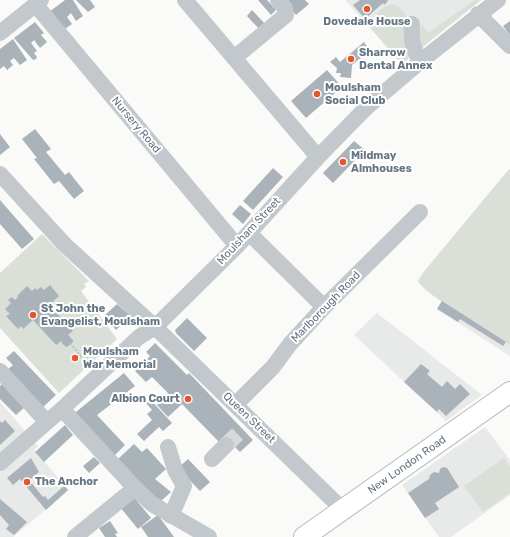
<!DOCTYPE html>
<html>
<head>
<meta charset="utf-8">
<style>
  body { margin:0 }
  canvas { display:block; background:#fafaf8 }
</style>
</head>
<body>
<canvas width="510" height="537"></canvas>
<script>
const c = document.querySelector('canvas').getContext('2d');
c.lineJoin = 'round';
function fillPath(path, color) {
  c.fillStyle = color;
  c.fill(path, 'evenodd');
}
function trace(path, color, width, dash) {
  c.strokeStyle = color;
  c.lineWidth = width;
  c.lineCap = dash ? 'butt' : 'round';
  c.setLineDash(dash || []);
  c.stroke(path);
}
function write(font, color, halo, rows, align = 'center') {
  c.font = font + ' Rubik,sans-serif';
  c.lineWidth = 4;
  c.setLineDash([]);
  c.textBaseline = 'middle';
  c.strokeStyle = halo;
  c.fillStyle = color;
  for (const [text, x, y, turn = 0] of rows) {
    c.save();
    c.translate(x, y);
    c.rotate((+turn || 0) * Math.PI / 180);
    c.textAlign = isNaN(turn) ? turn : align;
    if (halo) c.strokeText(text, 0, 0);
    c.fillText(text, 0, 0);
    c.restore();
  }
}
fillPath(new Path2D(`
  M345,0H481L402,64Z
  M442,301L510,345V356L437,309Z
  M377,313L482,395L446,421L354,335Z
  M0,402L38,446L34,450L69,490L13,537H0Z
  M485,427L510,460V495L451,537H439L402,485Z`), '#e8e9e9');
fillPath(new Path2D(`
  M475,0H481L420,49L419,31L422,25L428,33Z
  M392,4C412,7 409,42 410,57L402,64L368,25L381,9Z
  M509,169L510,170V345C495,335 422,293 418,281L422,274Z
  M42,234L89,281L84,284L86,287L81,291L117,339L59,393L0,328V273Z
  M504,458L510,466V493L483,512L464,486Z`), '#dadfd7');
fillPath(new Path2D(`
  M65,0H73L83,16L76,21L71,13L67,17L72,24L65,29L49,12Z
  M76,0H90L95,7L88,12Z
  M258,0H267L276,10L271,15Z
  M284,0H305L309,4L296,15Z
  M360,0H387L388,1L384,5L383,3L365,19L353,5Z
  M252,10L266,25L260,30L247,16Z
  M510,21V35L503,26Z
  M35,22L44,33L41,35L47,42L40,48L34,40L31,43L37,51L34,53L37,57L36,59L33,60L14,38Z
  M13,39L27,60L20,65L14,58L10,61L13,65L7,70L4,66L0,69V49Z
  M364,42L370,51L352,65L351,78L340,77L341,73H336L337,68L330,62L336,57L340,62Z
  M327,70L342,87L306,118L291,101Z
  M35,129L51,149L46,152L65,175L69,172L84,191L74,199L59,181L54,184L34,159L37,158L22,139Z
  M0,134L10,147L0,155Z
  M354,141L365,150L333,183L323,173Z
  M273,168L283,177L253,210L243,201Z
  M0,200L34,239L22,249L0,224Z
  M240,205L251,214L243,224L232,214Z
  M50,285L59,296L49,305L65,322L67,320L71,324L69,326L73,331L68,335L73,340V342L67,347L62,344V341L56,345L33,320L23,329L21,326L18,329L6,316L10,314L5,309L11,303L8,300L12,297L15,300L18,297L17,296L27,286L32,291L35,288L37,290L41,287L44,290Z
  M442,301L506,342L503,346L460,319L458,322L437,309Z
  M117,304L131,316L116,330L104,316Z
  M187,318L207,338L194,351L176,333L175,330Z
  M155,343L187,375L189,373L253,440L240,452L234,446L230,450L219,442L182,404L168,417L157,405L168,393L152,377L146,382L135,371L150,356L146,352Z
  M14,351L56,395L42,408L6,371L13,365L6,358Z
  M421,364L430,371L427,374L442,387L447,381L455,389L460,384L470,394L446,416L439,409L437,412L404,382Z
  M124,373L135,386L97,415L125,445L113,457L75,417L76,412Z
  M3,383L26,406L16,415L0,399V386Z
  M149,398L172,423L163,431L159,427L144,441L137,434L152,420L147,414L152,410L145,402Z
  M5,420L15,431L0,445V421L2,423Z
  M65,425L73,435L44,462L35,452Z
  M134,444L142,452L147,448L166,469L155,479L171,492L160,502L117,460Z
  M94,457L100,463L89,473L83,466Z
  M31,458L39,472L29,480L43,497L45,496L48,500L64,486L68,490L46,510L20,479L13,485L7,478Z
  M188,459L210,482L200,491L178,468Z
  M443,467L447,468L459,487L435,503L439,509L425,518L408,493L429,479L430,475L434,472L439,473L440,469Z
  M133,496L151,518L138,529L120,507Z
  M0,499L27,522L14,535L6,529L9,525L0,515Z
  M158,515L174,537H148L141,527Z
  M110,521L118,533L115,534L117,537H105L99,528Z`), '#aab3b9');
trace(new Path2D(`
  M226,445L243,429`), '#d5d9db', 16, [16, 8]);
const major = new Path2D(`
  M304,537L510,392`);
trace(major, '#b5babe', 22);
trace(new Path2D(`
  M70,343L90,367`), '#bbbfc2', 2, [2, 2]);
trace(new Path2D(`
  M185,0L318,157
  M35,4L237,246
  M478,14L510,46
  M412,24C411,38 412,49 421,61
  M0,33L41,0
  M234,58L286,15L285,8L278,0
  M0,174L65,245L155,327L336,503L341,511
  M249,233L324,307
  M0,371L47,422
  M235,405L273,367L290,344L324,307L420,212
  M62,409L135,488L152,504L209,537
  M168,447L175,470L184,486L171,516
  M212,459L226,445
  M0,463L62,409L139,337L155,327L237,246L318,157L366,108L421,61L498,0
  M75,537L135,488`), '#c3c8cc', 16);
trace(major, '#fff', 20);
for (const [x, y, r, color] of [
  [367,9,4,"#e4572e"],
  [351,59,4,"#e4572e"],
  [317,94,4,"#e4572e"],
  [343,162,4,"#e4572e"],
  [33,315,4,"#e4572e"],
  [75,358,4,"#e4572e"],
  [188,399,4,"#e4572e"],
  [27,482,4,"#e4572e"]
]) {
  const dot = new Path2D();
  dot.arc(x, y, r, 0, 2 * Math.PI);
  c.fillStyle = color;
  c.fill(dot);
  trace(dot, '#fff', 1.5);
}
write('bold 11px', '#657683', '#fff', [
  ["Dovedale House",367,22,"center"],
  ["Sharrow",359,53],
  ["Dental Annex",359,66],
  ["Moulsham",325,88],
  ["Social Club",325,101],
  ["Mildmay",351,156],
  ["Almhouses",351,169],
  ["St John the",41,309],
  ["Evangelist, Moulsham",41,322],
  ["Moulsham",83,352],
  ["War Memorial",83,365],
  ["Albion Court",180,399,"right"],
  ["The Anchor",35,482]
], 'left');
write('11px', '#657683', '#fff', [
  ["Nursery Road",136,125,50],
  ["Moulsham Street",249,231,-47],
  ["Marlborough Road",326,307,-46],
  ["Queen Street",249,418,44],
  ["New London Road",407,465,-35]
]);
</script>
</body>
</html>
